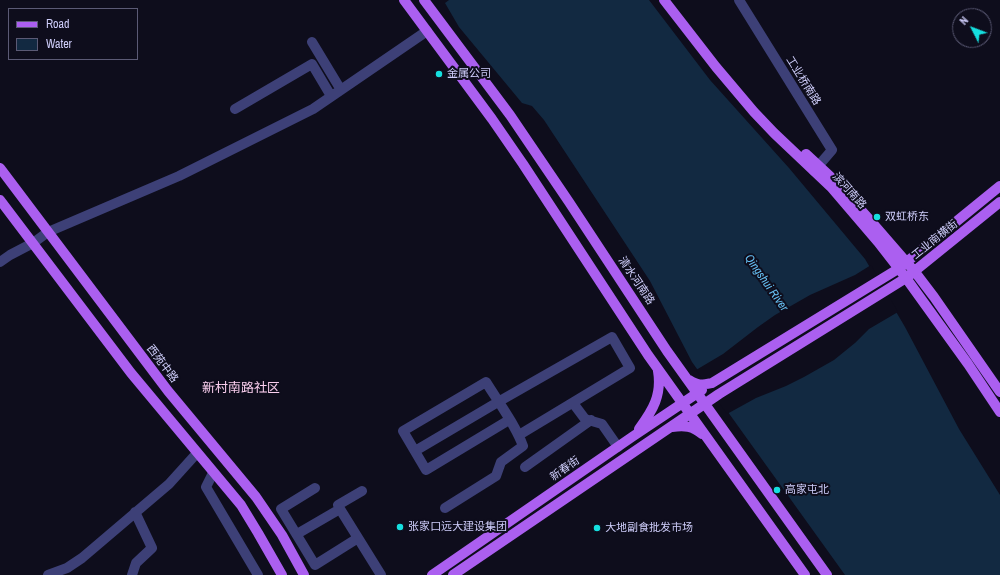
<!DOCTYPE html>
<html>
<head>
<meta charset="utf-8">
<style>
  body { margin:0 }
  #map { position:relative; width:1000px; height:575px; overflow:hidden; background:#0e0d1c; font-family:"Archivo Narrow",sans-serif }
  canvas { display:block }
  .legend { position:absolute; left:8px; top:8px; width:130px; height:52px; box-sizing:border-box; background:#0e0d1c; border:1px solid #5b5a75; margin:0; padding:5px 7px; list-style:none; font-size:12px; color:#cecdfa }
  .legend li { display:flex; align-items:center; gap:8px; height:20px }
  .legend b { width:20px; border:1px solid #5b5a75 }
  .north { position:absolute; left:952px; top:8px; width:40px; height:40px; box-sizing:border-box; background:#0e0d1c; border:1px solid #5b5a75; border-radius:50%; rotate:312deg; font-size:11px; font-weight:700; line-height:16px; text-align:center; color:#cecdfa }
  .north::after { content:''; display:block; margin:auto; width:14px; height:18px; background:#15dfdf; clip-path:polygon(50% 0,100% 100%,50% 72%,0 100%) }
</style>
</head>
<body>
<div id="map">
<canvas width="1000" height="575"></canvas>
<ul class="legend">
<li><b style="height:5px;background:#ab5ff0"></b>Road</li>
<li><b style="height:11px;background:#122941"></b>Water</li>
</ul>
<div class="north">N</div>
</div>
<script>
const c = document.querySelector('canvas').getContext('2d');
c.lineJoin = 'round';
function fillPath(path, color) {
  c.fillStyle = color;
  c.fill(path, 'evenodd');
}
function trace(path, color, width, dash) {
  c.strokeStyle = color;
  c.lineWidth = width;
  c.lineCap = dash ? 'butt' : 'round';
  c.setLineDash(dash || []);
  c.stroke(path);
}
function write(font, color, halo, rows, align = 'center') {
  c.font = font + ' "Archivo Narrow","Noto Sans SC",sans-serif';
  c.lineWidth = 4;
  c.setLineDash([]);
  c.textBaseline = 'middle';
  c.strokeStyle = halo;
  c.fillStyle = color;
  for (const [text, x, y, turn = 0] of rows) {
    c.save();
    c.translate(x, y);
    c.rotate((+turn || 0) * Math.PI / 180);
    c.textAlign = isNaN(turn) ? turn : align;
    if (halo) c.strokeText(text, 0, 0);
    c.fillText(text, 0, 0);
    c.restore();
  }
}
fillPath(new Path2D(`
  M449,0H649L710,80L789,168L865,259L905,327L959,429L1000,495V575H845L692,362L650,281L544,120L532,106L522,103L459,27L445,3Z`), '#122941');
fillPath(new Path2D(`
  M871,265L898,312L869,329L855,343L834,360L804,377L786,386L756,398L727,414L696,370L723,354L758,327L775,315L810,295L855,275Z`), '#0e0d1c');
trace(new Path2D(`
  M739,0L832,150L814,171
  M312,42L341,90
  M235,109L312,64L331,96
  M0,262L10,255L33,243L48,232L179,176L313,109L427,31
  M573,403L585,419L602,424L618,447
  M415,451L498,402L612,337L630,368L519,435
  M525,467L591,420
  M213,473L206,487L258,575
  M315,488L281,509L315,565L358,538
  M445,508L496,476L501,462L523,446C515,424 499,403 486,382L403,431L426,470L509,420
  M340,509L338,505L362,491
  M297,534L340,509L381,575
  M48,575L67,568L82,558L169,484L197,453
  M132,575L136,563L152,548L135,512`), '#3d4077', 10);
trace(new Path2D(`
  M404,0L492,119L523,164L648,355L805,575
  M424,0L510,115L569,202L667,351L827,575
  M664,0L716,67L754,112L774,133L831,187L878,242L906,278L968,364L1000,412
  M806,154L834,180L870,220L915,272L934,297L1000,392
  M0,168L168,391L256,497L282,535L304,575
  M0,200L131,373L241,505L258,533L282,575
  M689,380C698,386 702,385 712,383L898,269L1000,186
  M672,427C684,425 693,426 702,434
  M639,429C653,410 662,395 658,371
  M432,575L632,437L702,390
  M453,575L719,394L906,278L1000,202`), '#ab5ff0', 10);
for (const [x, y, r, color] of [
  [439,74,4,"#15dfdf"],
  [877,217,4,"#15dfdf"],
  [777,490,4,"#15dfdf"],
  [400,527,4,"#15dfdf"],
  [597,528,4,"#15dfdf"]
]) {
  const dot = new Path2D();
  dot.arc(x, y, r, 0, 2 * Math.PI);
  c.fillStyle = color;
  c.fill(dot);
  trace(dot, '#0e0d1c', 1.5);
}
write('11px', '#cecdfa', '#0e0d1c', [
  ["金属公司",447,74],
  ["双虹桥东",885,217],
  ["高家屯北",785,490],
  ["张家口远大建设集团",408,527],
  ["大地副食批发市场",605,528]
], 'left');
write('11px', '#cecdfa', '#0e0d1c', [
  ["工业桥南路",803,81,58],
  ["滨河南路",849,191,48],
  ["工业南横街",935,240,-39],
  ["清水河南路",636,281,56],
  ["西苑中路",162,364,53],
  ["新春街",565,469,-35]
]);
write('italic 12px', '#65bef1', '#0e0d1c', [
  ["Qingshui River",766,283,55]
]);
write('13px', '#fbcfef', '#0e0d1c', [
  ["新村南路社区",241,389]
]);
</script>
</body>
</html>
